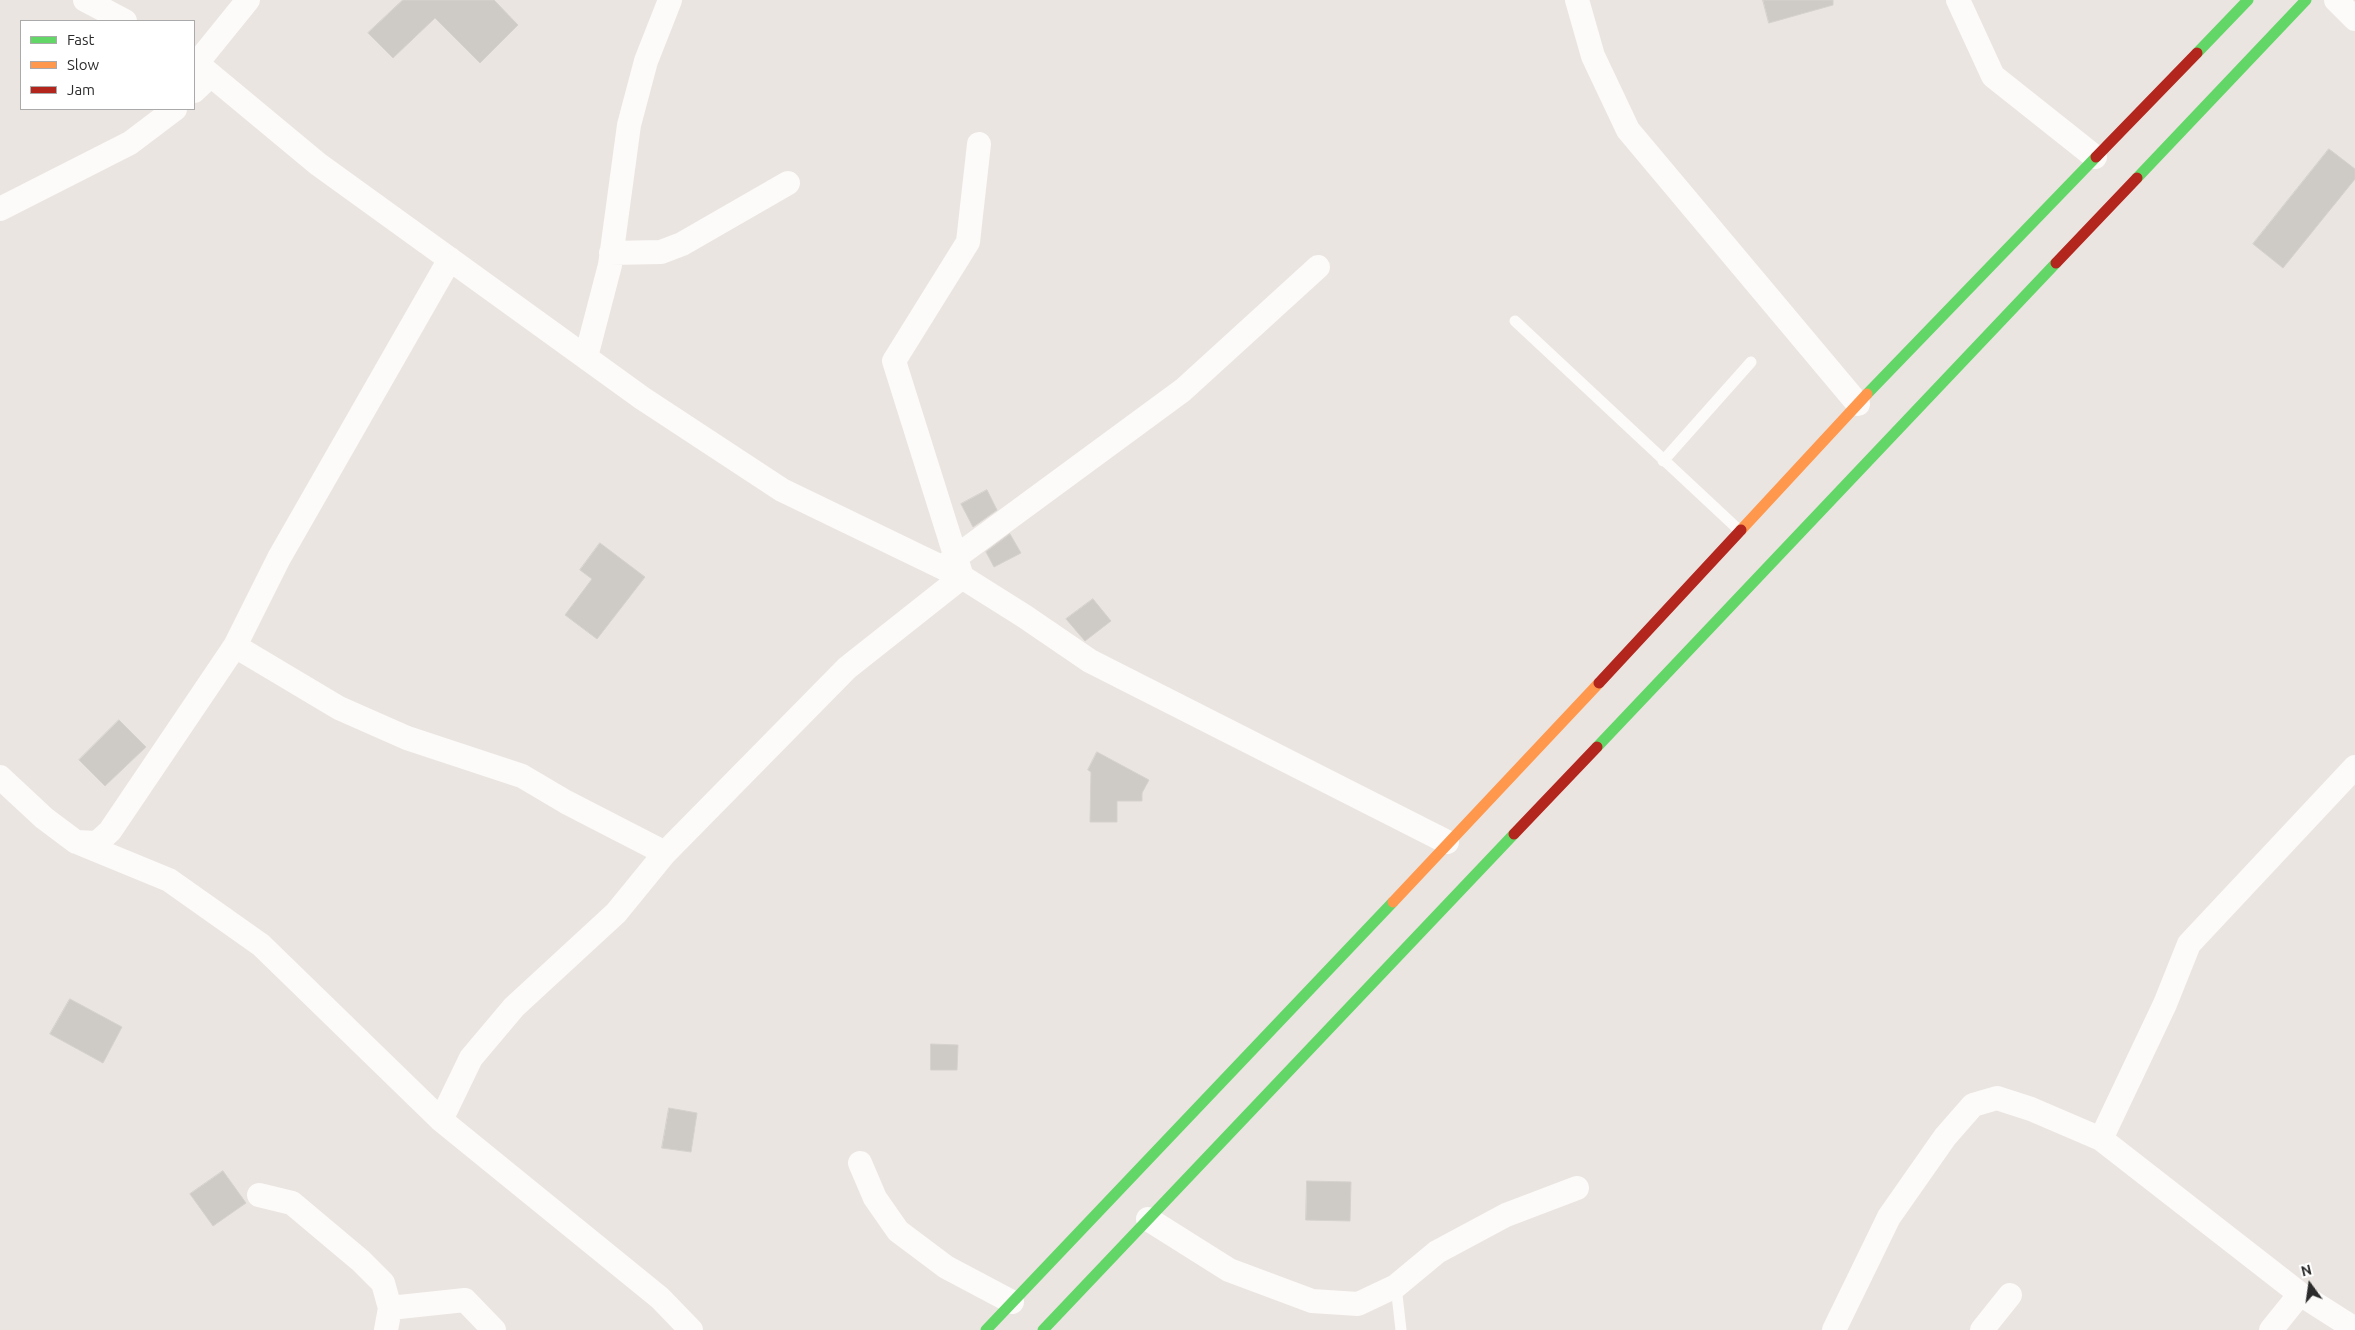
<!DOCTYPE html>
<html>
<head>
<meta charset="utf-8">
<style>
  body { margin:0 }
  #map { position:relative; width:2355px; height:1330px; overflow:hidden; background:#eae5e0; font-family:Ubuntu,sans-serif }
  canvas { display:block }
  .legend { position:absolute; left:20px; top:20px; width:175px; height:90px; box-sizing:border-box; background:#fff; border:1px solid #aaa; margin:0; padding:6px 9px; list-style:none; font-size:15px; color:#2b2b2b }
  .legend li { display:flex; align-items:center; gap:10px; height:25px }
  .legend b { width:25px; border:1px solid #aaa }
  .north { position:absolute; left:2285px; top:1260px; width:50px; height:50px; -webkit-text-stroke:4px #fff; paint-order:stroke; rotate:346deg; font-size:14px; font-weight:700; line-height:20px; text-align:center; color:#2b2b2b }
  .north::after { content:''; display:block; margin:auto; width:18px; height:22px; background:#2b2b2b; clip-path:polygon(50% 0,100% 100%,50% 72%,0 100%) }
</style>
</head>
<body>
<div id="map">
<canvas width="2355" height="1330"></canvas>
<ul class="legend">
<li><b style="height:6px;background:#63d668"></b>Fast</li>
<li><b style="height:6px;background:#ff974d"></b>Slow</li>
<li><b style="height:6px;background:#b3261e"></b>Jam</li>
</ul>
<div class="north">N</div>
</div>
<script>
const c = document.querySelector('canvas').getContext('2d');
c.lineJoin = 'round';
function fillPath(path, color) {
  c.fillStyle = color;
  c.fill(path, 'evenodd');
}
function trace(path, color, width, dash) {
  c.strokeStyle = color;
  c.lineWidth = width;
  c.lineCap = dash ? 'butt' : 'round';
  c.setLineDash(dash || []);
  c.stroke(path);
}
const building = new Path2D(`
  M403,0H494L518,25L480,63L435,18L393,58L368,33Z
  M1763,0H1833V5L1769,23Z
  M2329,149L2355,169V179L2283,268L2253,244Z
  M987,490L997,510L973,527L961,504Z
  M1010,534L1021,553L994,567L986,552Z
  M600,543L645,577L597,639L565,615L592,579L580,570Z
  M1093,599L1111,621L1085,641L1066,619Z
  M119,720L146,747L105,786L79,760Z
  M1097,752L1149,780L1142,793V801H1117V822H1090L1091,772L1088,770Z
  M70,999L122,1027L103,1063L50,1034Z
  M931,1044L958,1045L957,1070H931Z
  M669,1108L697,1113L691,1152L662,1148Z
  M223,1171L246,1203L213,1226L190,1194Z
  M1307,1181L1351,1182L1350,1221L1306,1220Z`);
fillPath(building, '#cecbc7');
trace(building, '#d5d1cc', 1);
trace(new Path2D(`
  M1515,321L1740,531
  M1663,461L1751,362
  M1396,1286L1401,1330`), '#fcfbfa', 11);
trace(new Path2D(`
  M85,0L125,21
  M1577,0L1593,56L1628,130L1858,404
  M1958,0L1993,76L2095,157
  M2336,0L2355,19
  M194,61L318,164L642,398L782,490L962,577L1024,616L1090,661L1447,842
  M197,63L248,0
  M194,91L211,75
  M0,209L130,143L175,109
  M611,253L661,252L682,244L788,183
  M586,357L610,265L629,125L646,61L670,0
  M945,565L1183,390L1318,267
  M235,646L339,708L407,738L522,776L566,802L665,853
  M0,777L44,818L76,842L97,843L110,831L235,646L279,558L450,259
  M79,843L169,880L261,945L441,1120L660,1298L691,1330
  M441,1120L471,1058L514,1007L616,913L665,853L847,668L962,577L894,361L968,242L979,144
  M2101,1139L2165,1004L2189,944L2355,767
  M860,1163L875,1198L898,1231L946,1267L1012,1302
  M259,1195L292,1203L361,1261L383,1283L390,1308L386,1330
  M1148,1219L1229,1270L1312,1301L1358,1304L1396,1286L1437,1252L1506,1215L1577,1188
  M390,1308L465,1300L494,1330
  M1834,1330L1889,1217L1945,1137L1973,1105L1997,1098L2031,1109L2101,1139L2300,1294L2355,1329
  M1982,1330L2010,1295
  M2271,1330L2300,1294`), '#fcfbfa', 24);
trace(new Path2D(`
  M2197,53L2248,0
  M2137,178L2306,0
  M1867,394L2096,157
  M1597,747L2056,263
  M986,1330L1393,902
  M1043,1330L1514,834`), '#63d668', 11);
trace(new Path2D(`
  M1741,530L1867,394
  M1393,902L1599,683`), '#ff974d', 11);
trace(new Path2D(`
  M2096,157L2197,53
  M2056,263L2137,178
  M1599,683L1741,530
  M1514,834L1597,747`), '#b3261e', 11);
</script>
</body>
</html>
